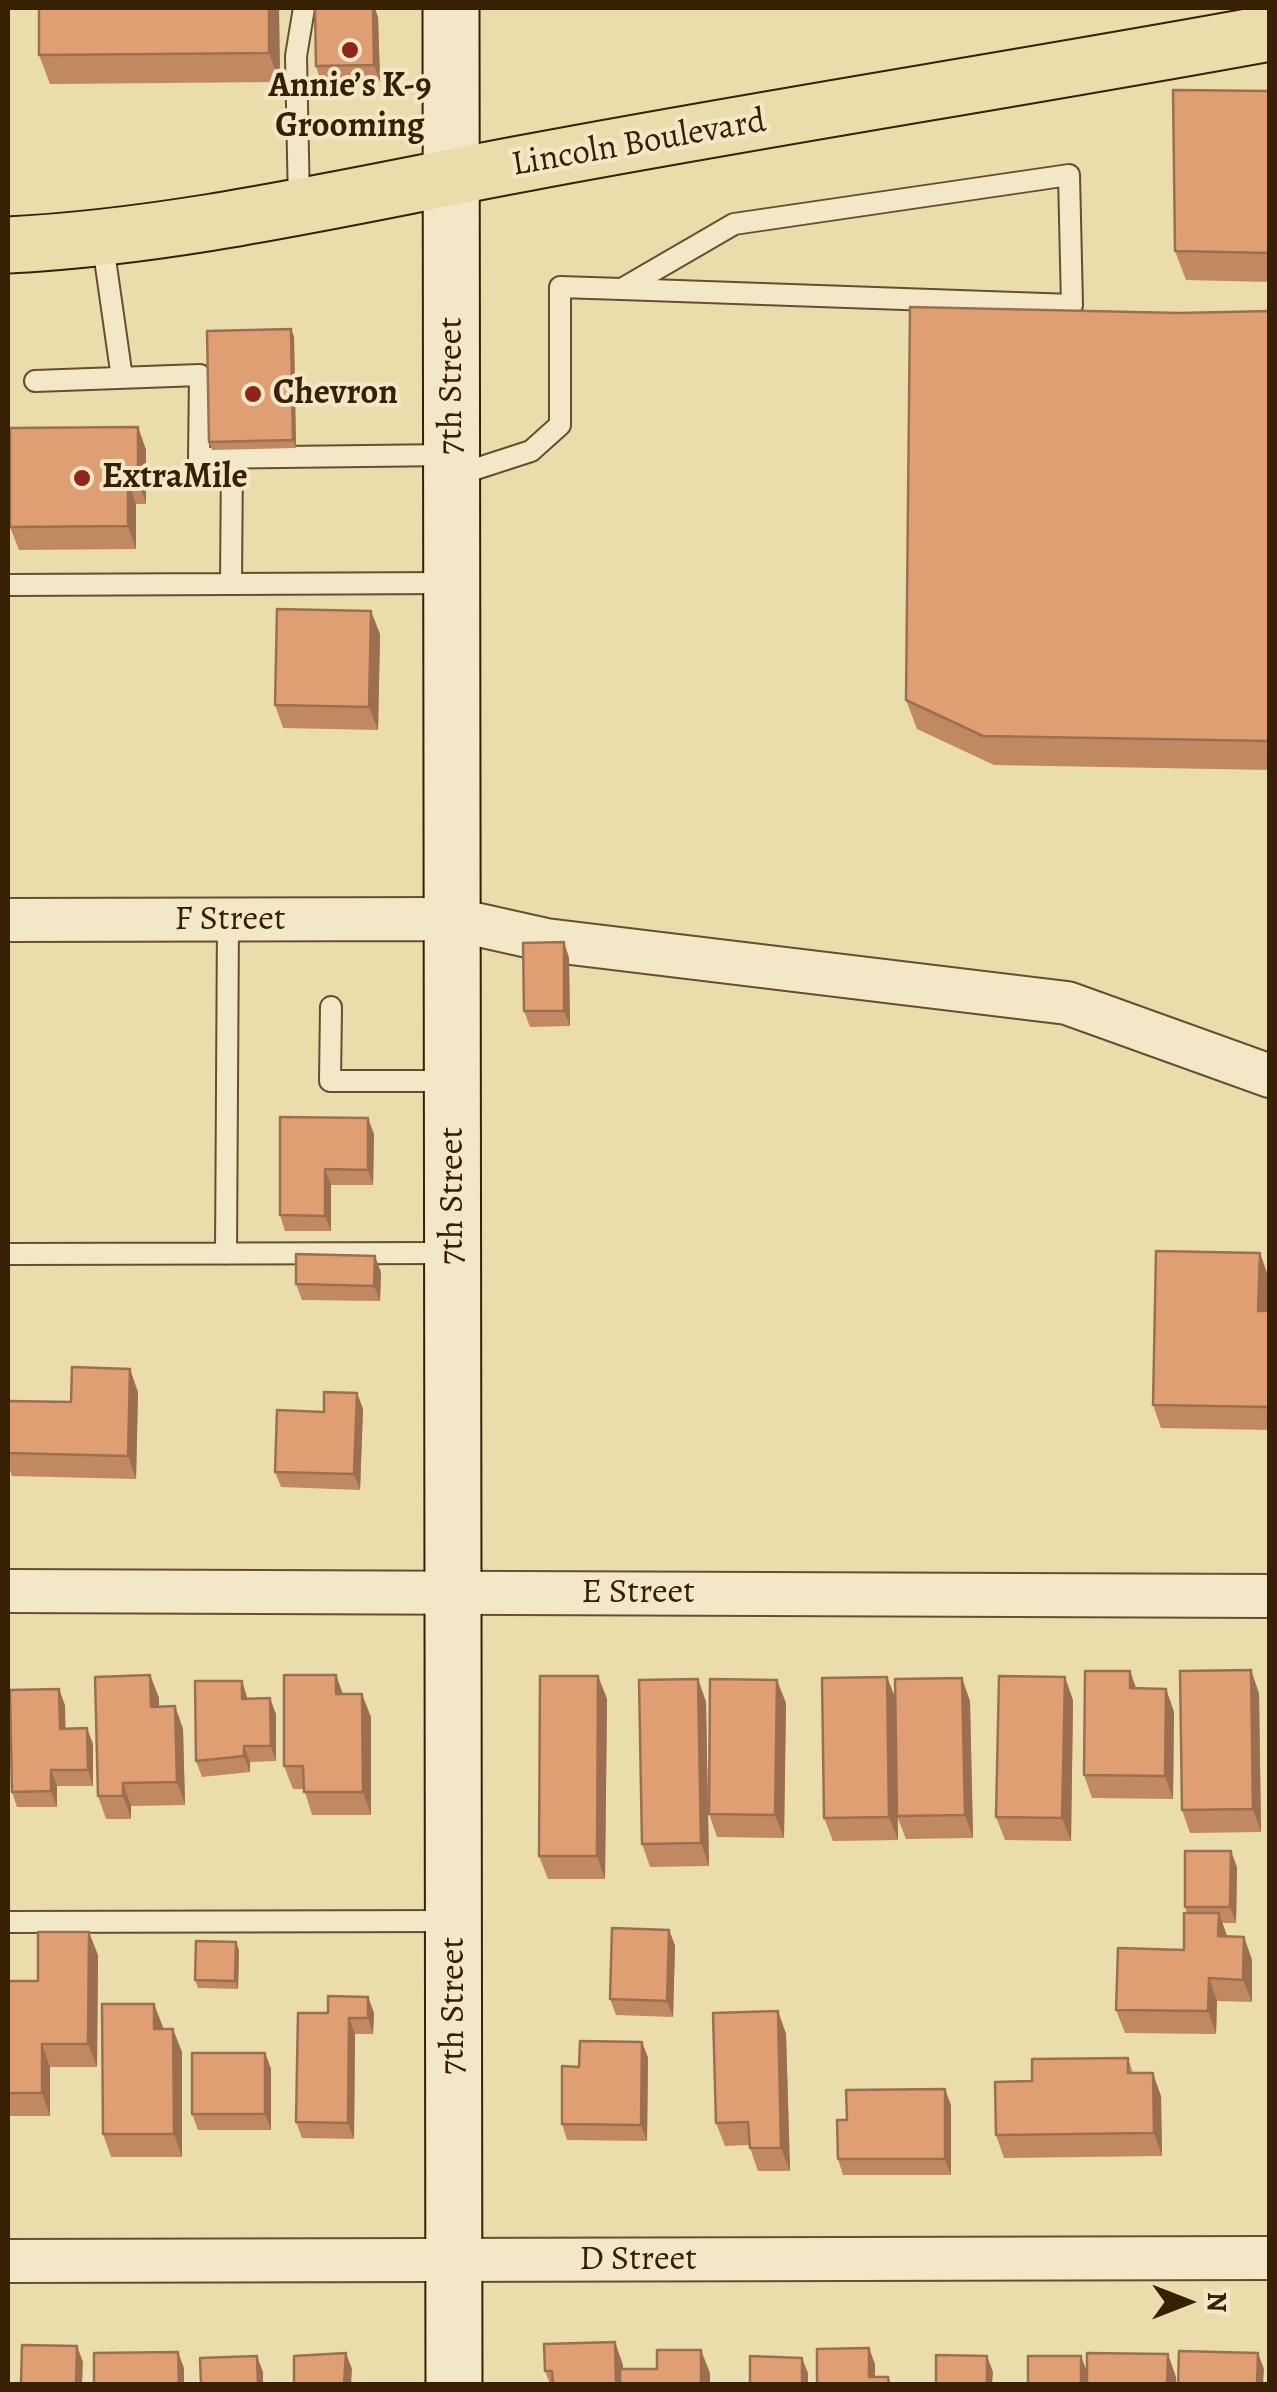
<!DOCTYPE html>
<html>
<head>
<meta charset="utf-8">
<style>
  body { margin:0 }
  #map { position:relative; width:1277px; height:2392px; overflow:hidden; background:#ebdcab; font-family:Alegreya,serif }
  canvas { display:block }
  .frame { position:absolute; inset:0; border:10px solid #382004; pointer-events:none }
  .north { position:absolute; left:1137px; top:2252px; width:100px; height:100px; -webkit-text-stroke:8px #f2e8c8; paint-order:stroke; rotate:90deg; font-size:28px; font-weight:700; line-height:40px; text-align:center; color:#382004 }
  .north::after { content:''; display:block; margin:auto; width:35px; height:45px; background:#382004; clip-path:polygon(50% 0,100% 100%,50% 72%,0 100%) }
</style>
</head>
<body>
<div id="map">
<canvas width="1277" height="2392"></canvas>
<div class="frame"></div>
<div class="north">N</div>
</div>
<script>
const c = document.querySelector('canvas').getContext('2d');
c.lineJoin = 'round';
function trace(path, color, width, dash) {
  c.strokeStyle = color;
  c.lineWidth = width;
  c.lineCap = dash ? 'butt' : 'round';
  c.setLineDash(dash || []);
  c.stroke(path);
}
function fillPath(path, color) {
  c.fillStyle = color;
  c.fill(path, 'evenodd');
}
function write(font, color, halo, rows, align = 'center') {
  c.font = font + ' Alegreya,serif';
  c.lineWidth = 8;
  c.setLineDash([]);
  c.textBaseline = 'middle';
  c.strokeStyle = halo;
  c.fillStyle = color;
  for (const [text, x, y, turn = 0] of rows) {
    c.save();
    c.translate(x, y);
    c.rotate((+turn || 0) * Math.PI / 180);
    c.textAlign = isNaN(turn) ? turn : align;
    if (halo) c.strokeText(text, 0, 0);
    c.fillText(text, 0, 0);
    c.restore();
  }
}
const lane = new Path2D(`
  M299,204L296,56L304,8
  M102,238L122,378
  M35,381L200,375L199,458L449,455
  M454,476L531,451L560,425V287L622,289L1072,305L1069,175L734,224L622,289
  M231,584L232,457
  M8,585L450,583
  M331,1007L330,1081H450
  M8,1254L451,1253
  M226,1254L228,920
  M8,1922L452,1921`);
const street = new Path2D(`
  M8,920L452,919L546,940L1067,1003L1270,1076
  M8,1591L1270,1596
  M8,2261L1270,2258`);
const secondary = new Path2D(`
  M451,8L454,2384`);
const primary = new Path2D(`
  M8,245C184,236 357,194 531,162C776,116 1024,78 1270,33`);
trace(lane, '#654f2e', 24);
trace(street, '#654f2e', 46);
trace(secondary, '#382004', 59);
trace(primary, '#382004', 59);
trace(lane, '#f2e8c8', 20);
trace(street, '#f2e8c8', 42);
trace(secondary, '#f2e8c8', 55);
trace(primary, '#ebdcab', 55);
fillPath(new Path2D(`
  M39,8H279L280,82L50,84L39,55Z
  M378,17L380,81L321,82L316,66Z
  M1270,91V282L1186,280L1175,251Z
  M1270,311V770L994,765L917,729L906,700L1179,313Z
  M291,329L294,337L296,448L212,450L209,442Z
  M138,427L146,450V504H136V549L19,550L10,527Z
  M380,634L378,730L283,728L275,705Z
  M564,942L569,958L570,1026L530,1027L524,1011Z
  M280,1117L374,1134L373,1185H331V1231H285L280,1215Z
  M1260,1253L1268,1276L1267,1311H1270V1430L1161,1428L1153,1405Z
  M381,1272L380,1301L302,1300L296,1284Z
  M138,1392L136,1479L12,1476L8,1464V1401L71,1402Z
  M357,1393L363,1409L360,1490L281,1487L275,1472L324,1412Z
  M1130,1671L1136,1688L1166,1689L1174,1712L1173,1799L1092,1798L1084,1775Z
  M150,1675L159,1698V1706H175L183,1729L185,1805L131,1806V1819H106L98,1796Z
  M336,1675L343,1694L371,1717V1815H312L304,1789H293L284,1766Z
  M598,1676L607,1699L605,1879H548L539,1856Z
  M887,1677L896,1700L898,1840L833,1841L824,1818Z
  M698,1679L706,1702L709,1866L650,1867L642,1844Z
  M242,1681L247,1699L276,1714V1761L250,1762V1772L202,1777L196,1761Z
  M1259,1693L1261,1832L1190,1833L1182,1810Z
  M1073,1700L1071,1841L1005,1840L996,1817Z
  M970,1701L973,1838L906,1839L897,1816Z
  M786,1703L784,1838L717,1837L709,1814Z
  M65,1705V1728L93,1744V1786H57V1807H17L12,1792Z
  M1237,1867L1236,1923H1222L1227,1936L1244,1937L1252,1960V2002L1217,2001L1216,2034L1125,2033L1116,2010L1184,1950L1187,1913L1185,1907Z
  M669,1930L675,1946L673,2017L616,2015L610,1999Z
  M239,1950L238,1989L198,1988L195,1980Z
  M98,1955L97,2067H50V2116H8V1981H38Z
  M368,1997L374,2013L373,2034H355L354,2139L302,2138L296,2122L328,2013Z
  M778,2011L786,2034L790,2171H758L749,2145L725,2146L716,2123Z
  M163,2027L182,2052V2157H111L103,2134Z
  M642,2042L648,2058L647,2141L567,2140L562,2124L579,2067Z
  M265,2053L271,2069V2130H198L192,2114Z
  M1128,2058L1133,2073L1161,2096L1162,2156L1004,2158L996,2135L1032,2081Z
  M951,2105V2175H843L838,2159L847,2120Z
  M615,2342L623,2369L710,2373V2384H550L545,2371Z`), '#c08962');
fillPath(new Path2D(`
  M269,8H279L280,82L269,53Z
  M373,8H375L378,17L380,81L374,65Z
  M291,329L294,337L296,448L293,440Z
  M138,427L146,450V504L138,481Z
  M128,481L136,504V549L128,526Z
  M371,611L380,634L378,730L369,707Z
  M564,942L569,958L570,1026L564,1011Z
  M368,1118L374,1134L373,1185L368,1170Z
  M325,1169L331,1185V1231L325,1216Z
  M1260,1253L1268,1276L1266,1334L1258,1311Z
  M375,1256L381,1272L380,1301L374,1286Z
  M130,1369L138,1392L136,1479L128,1456Z
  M357,1393L363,1409L360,1490L354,1474Z
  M1251,1670L1259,1693L1261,1832L1253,1809Z
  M1130,1671L1138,1694L1130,1688Z
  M150,1675L159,1698V1730L151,1707Z
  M336,1675L344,1698L336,1694Z
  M598,1676L607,1699L605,1879L597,1856Z
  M887,1677L896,1700L898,1840L889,1817Z
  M1065,1677L1073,1700L1071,1841L1062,1818Z
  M962,1678L970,1701L973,1838L965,1815Z
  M698,1679L706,1702L709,1866L701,1843Z
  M777,1680L786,1703L784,1838L775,1815Z
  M242,1681L247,1697V1715L242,1699Z
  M59,1689L65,1705L66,1744L60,1729Z
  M1166,1689L1174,1712L1173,1799L1165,1776Z
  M362,1694L371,1717V1815L363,1792Z
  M270,1698L276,1714V1761L271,1746Z
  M175,1706L183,1729L185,1805L177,1782Z
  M87,1728L93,1744V1786L88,1770Z
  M244,1746L250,1762V1772L244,1756Z
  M51,1770L57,1786V1807L51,1791Z
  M123,1783L131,1806V1819L123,1796Z
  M1231,1851L1237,1867L1236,1923L1230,1907Z
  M1219,1913L1227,1936H1218Z
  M669,1930L675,1946L673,2017L667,2001Z
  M89,1932L98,1955L97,2067L88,2044Z
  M1244,1937L1252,1960V2002L1243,1980Z
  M236,1942L239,1950L238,1989L235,1981Z
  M1209,1978L1217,2001L1216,2034L1208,2011Z
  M368,1997L374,2013L373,2034L368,2018Z
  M154,2004L163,2027V2052L154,2029Z
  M778,2011L786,2034L790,2171L781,2148Z
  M349,2018L355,2034L354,2139L348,2123Z
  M173,2029L182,2052V2157L174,2134Z
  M642,2042L648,2058L647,2141L641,2125Z
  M42,2044L50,2067V2116L42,2093Z
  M265,2053L271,2069V2130L265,2114Z
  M1153,2073L1161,2096L1162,2156L1154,2133Z
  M945,2089L951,2105V2175L945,2159Z
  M615,2342L623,2365V2384H616Z
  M77,2346L83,2362L82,2384H76Z
  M869,2348L875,2364V2384L869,2377Z
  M701,2350L710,2373V2384H701Z
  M178,2352L184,2368V2384H179Z
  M346,2353L352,2369L351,2384H344Z
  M1258,2353L1264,2369L1263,2384H1257Z
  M1168,2354L1176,2377V2384H1167Z
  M257,2356L263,2372V2384H258Z
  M987,2356L993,2372L992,2384H987Z
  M1081,2356L1087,2372V2384H1081Z
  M802,2358L808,2373V2384H802Z`), '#9c6f50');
const building = new Path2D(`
  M39,8H269V53L39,55Z
  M315,8H373L374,65L316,66Z
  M1173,90L1270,91V253L1175,251Z
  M910,307L1179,313L1270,311V741L983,736L906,700Z
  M291,329L293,440L209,442L207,331Z
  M138,427V481H128V526L10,527V428Z
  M277,609L371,611L369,707L275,705Z
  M564,942V1011H524L523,943Z
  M280,1117L368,1118V1170L325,1169V1216L280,1215Z
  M1156,1251L1260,1253L1258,1311H1270V1407L1153,1405Z
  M296,1254L375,1256L374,1286L296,1284Z
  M72,1367L130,1369L128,1456L8,1453V1401L71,1402Z
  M324,1392L357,1393L354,1474L275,1472L277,1410L324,1412Z
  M1251,1670L1253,1809L1182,1810L1180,1671Z
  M1085,1671H1130V1688L1166,1689L1165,1776L1084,1775Z
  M150,1675L151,1707L175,1706L177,1782L123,1783V1796H98L95,1677Z
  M284,1675H336V1694H362L363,1792H304L303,1766H284Z
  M540,1676H598L597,1856H539Z
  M999,1676L1065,1677L1062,1818L996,1817Z
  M887,1677L889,1817L824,1818L822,1678Z
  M962,1678L965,1815L897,1816L895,1679Z
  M698,1679L701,1843L642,1844L639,1680Z
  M710,1679L777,1680L775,1815L709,1814Z
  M195,1681H242V1699L270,1698L271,1746H244V1756L196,1761Z
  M59,1689L60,1729L87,1728L88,1770H51V1791L12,1792L10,1690Z
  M1185,1851H1231L1230,1907H1185Z
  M1184,1913H1219L1218,1936L1244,1937L1243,1980L1209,1978L1208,2011L1116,2010L1118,1948L1184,1950Z
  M612,1928L669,1930L667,2001L610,1999Z
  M38,1932H89L88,2044H42V2093H8V1981H38Z
  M196,1941L236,1942L235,1981L195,1980Z
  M328,1996L368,1997V2018H349L348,2123L296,2122L298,2013H328Z
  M102,2004H154V2029H173L174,2134H103Z
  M778,2011L781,2148H750L748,2122L716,2123L713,2013Z
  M580,2041L642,2042L641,2125L562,2124V2066L579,2067Z
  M192,2053H265V2114H192Z
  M1128,2058V2073H1153L1154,2133L996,2135L995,2082L1032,2081V2059Z
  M945,2089V2159H838L837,2120H847L846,2090Z
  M615,2342L616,2384H553L552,2371H545L544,2344Z
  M22,2345L77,2346L76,2384H21Z
  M869,2348V2377H888L889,2384H817V2349Z
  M657,2350H701V2384H620V2369H657Z
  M1179,2351L1258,2353L1257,2384H1178Z
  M178,2352L179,2384H94V2353Z
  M346,2353L344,2384H294V2356Z
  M1087,2353L1168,2354L1167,2384H1087Z
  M936,2355L987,2356V2384H936Z
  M257,2356L258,2384H201L200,2358Z
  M750,2356L802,2358V2384H750Z
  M1028,2356H1081V2384H1028Z`);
fillPath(building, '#df9f72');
trace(building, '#9c6f50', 2.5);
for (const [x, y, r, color] of [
  [350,50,10,"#8f2418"],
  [253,394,10,"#8f2418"],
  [82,478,10,"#8f2418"]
]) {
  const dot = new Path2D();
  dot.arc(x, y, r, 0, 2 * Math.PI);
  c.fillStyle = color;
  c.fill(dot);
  trace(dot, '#f2e8c8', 4);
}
write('bold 35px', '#382004', '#f2e8c8', [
  ["Annie’s K-9",350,87,"center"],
  ["Grooming",350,127,"center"],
  ["Chevron",273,394],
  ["ExtraMile",102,478]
], 'left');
write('35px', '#382004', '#f2e8c8', [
  ["Lincoln Boulevard",639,144,-10],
  ["7th Street",452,386,-90],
  ["F Street",230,920],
  ["7th Street",453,1196,-90],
  ["E Street",638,1593],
  ["7th Street",454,2006,-90],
  ["D Street",638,2260]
]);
</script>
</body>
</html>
